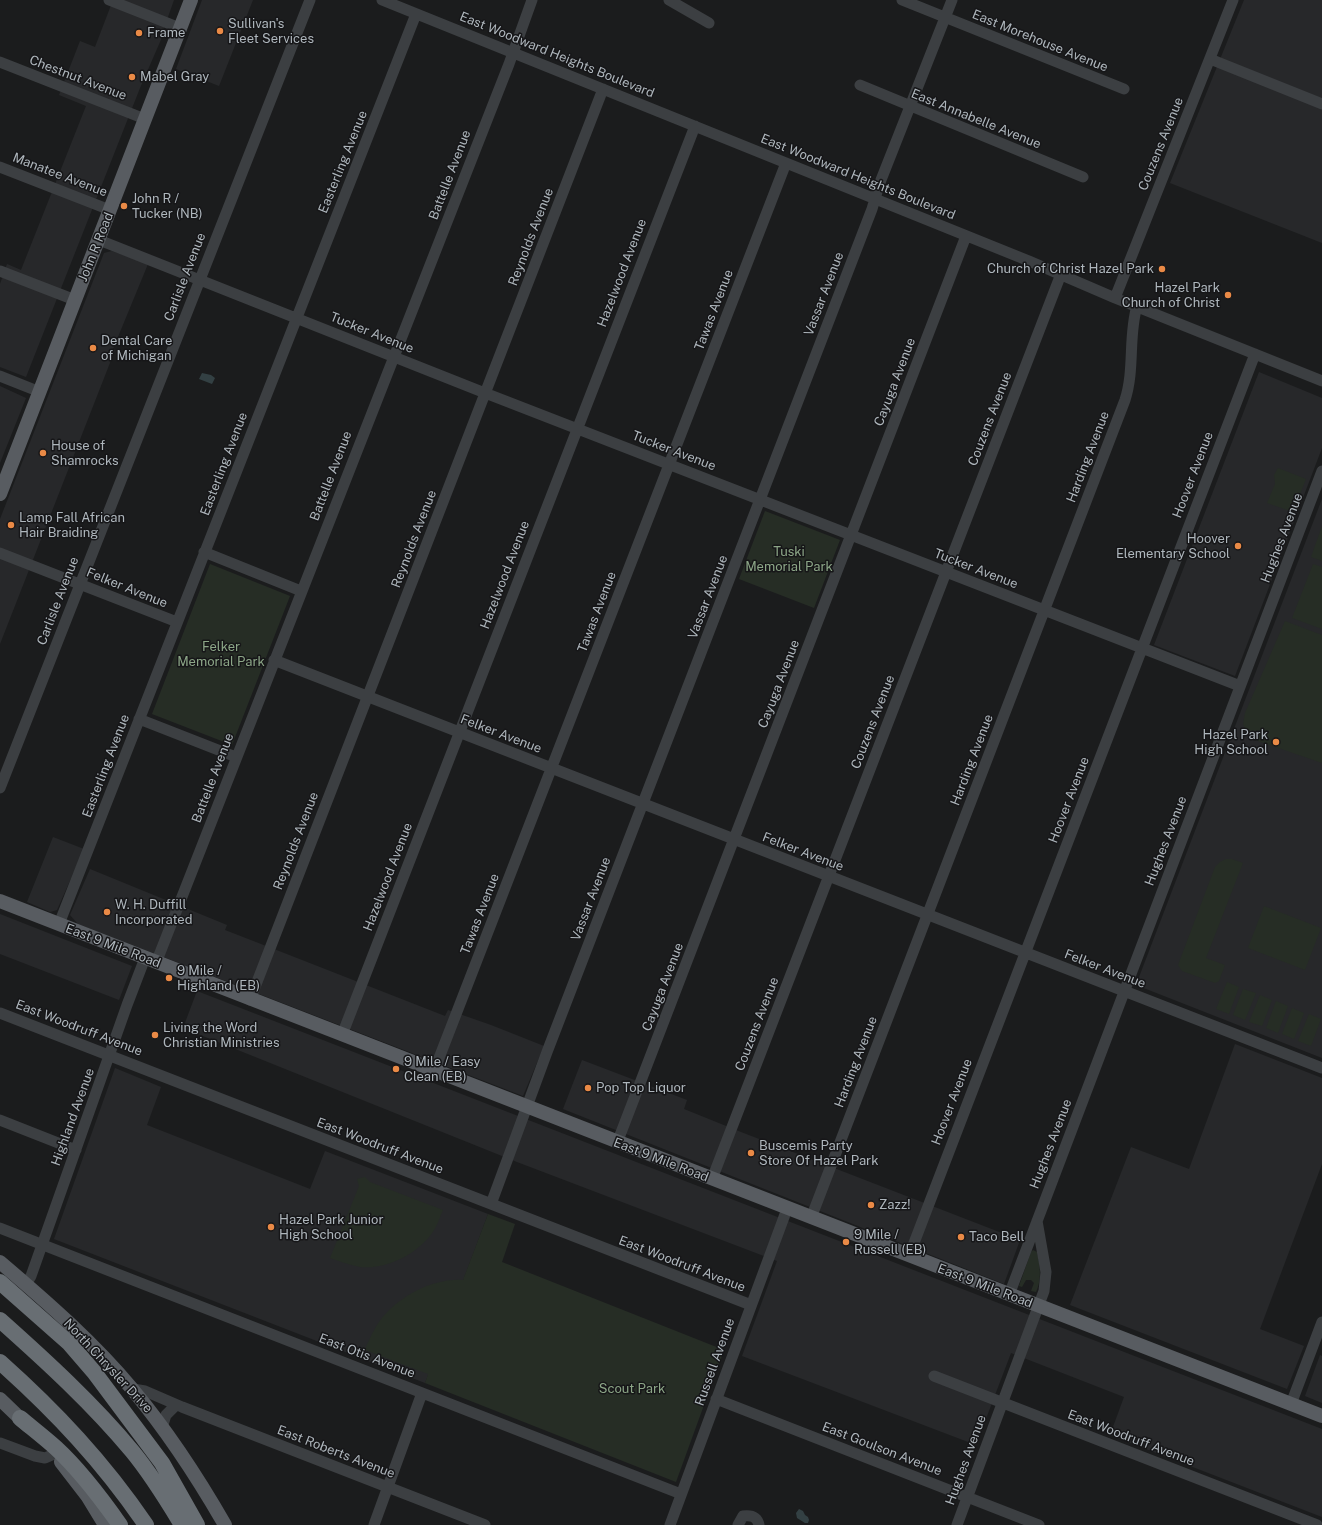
<!DOCTYPE html>
<html>
<head>
<meta charset="utf-8">
<style>
  body { margin:0 }
  canvas { display:block; background:#1b1c1d }
</style>
</head>
<body>
<canvas width="1322" height="1525"></canvas>
<script>
const c = document.querySelector('canvas').getContext('2d');
c.lineJoin = 'round';
function fillPath(path, color) {
  c.fillStyle = color;
  c.fill(path, 'evenodd');
}
function trace(path, color, width, dash) {
  c.strokeStyle = color;
  c.lineWidth = width;
  c.lineCap = dash ? 'butt' : 'round';
  c.setLineDash(dash || []);
  c.stroke(path);
}
function write(font, color, halo, rows, align = 'center') {
  c.font = font + ' "Public Sans",sans-serif';
  c.lineWidth = 3;
  c.setLineDash([]);
  c.textBaseline = 'middle';
  c.strokeStyle = halo;
  c.fillStyle = color;
  for (const [text, x, y, turn = 0] of rows) {
    c.save();
    c.translate(x, y);
    c.rotate((+turn || 0) * Math.PI / 180);
    c.textAlign = isNaN(turn) ? turn : align;
    if (halo) c.strokeText(text, 0, 0);
    c.fillText(text, 0, 0);
    c.restore();
  }
}
fillPath(new Path2D(`
  M113,0H174L163,31V35L140,88L26,377L0,367V284L7,264L21,270L86,106L59,95L80,41L95,47Z
  M202,0H253L219,86L176,69Z
  M1244,0H1322V243L1170,183Z
  M112,251L148,264L113,349L115,350L0,644V519L104,253Z
  M1259,372L1322,398V448L1235,676L1154,645Z
  M0,386L26,398L0,463Z
  M1322,499V1058L1136,985Z
  M53,837L84,849L57,910L50,912L27,902Z
  M90,869L227,925L225,930L279,951L445,1016L448,1010L491,1025L544,1046L523,1096L78,924L70,915Z
  M0,914L132,966L119,1000L0,954Z
  M197,991L1322,1429V1517L1110,1435L1124,1397L1011,1353L976,1445L742,1356L777,1261L517,1162L183,1028Z
  M1235,1044L1322,1078V1164L1260,1329L1304,1346L1287,1389L1070,1305L1131,1147L1189,1169Z
  M582,1060L687,1100L684,1109L741,1132L1020,1240L1004,1284L563,1109Z
  M115,1068L161,1087L147,1125L310,1189L325,1151L488,1214L425,1383L54,1239Z
  M1320,1355L1322,1356V1403L1305,1396Z`), '#27282a');
fillPath(new Path2D(`
  M1278,468L1306,479L1293,512L1267,503L1275,484L1274,475Z
  M765,511L840,540L814,608L739,579Z
  M1322,526V561L1311,557Z
  M210,564L290,596L232,745L152,714Z
  M1313,564L1322,567V629L1292,618Z
  M1285,621L1322,635V763L1255,740L1248,734L1243,724L1245,713Z
  M1226,859H1232L1243,863L1206,958L1225,965L1219,981L1215,983L1182,971L1178,965L1215,867L1220,862Z
  M1264,906L1321,928L1305,970L1248,948Z
  M1227,982L1239,987L1229,1014L1216,1009Z
  M1243,989L1256,993L1245,1020L1233,1015Z
  M1260,995L1272,1000L1262,1026L1249,1022Z
  M1276,1001L1288,1006L1278,1033L1266,1028Z
  M1292,1008L1304,1013L1294,1039L1282,1034Z
  M1309,1014L1321,1019L1311,1046L1298,1041Z
  M365,1177L370,1182L443,1210C440,1216 438,1224 434,1230C420,1253 387,1270 360,1267C350,1265 339,1261 330,1258L359,1186L357,1179Z
  M488,1214L515,1224L502,1262L724,1350L676,1482L425,1383L428,1374L365,1350C369,1339 375,1327 382,1318C401,1295 434,1278 463,1280Z
  M1033,1250L1037,1252C1040,1265 1042,1280 1036,1292L1031,1291L1034,1283L1031,1280H1026L1022,1287L1019,1286L1031,1252Z`), '#262d25');
fillPath(new Path2D(`
  M202,373L211,375L215,378L212,384L199,379Z
  M799,1509L803,1511L805,1515L808,1517L809,1520L808,1523H805L797,1518L796,1513Z`), '#334043');
trace(new Path2D(`
  M109,0L180,28
  M382,0L1029,261L1115,298L1322,381
  M669,0L709,23
  M902,0L1124,89
  M1210,59L1322,104
  M0,62L145,119
  M860,85L1083,177
  M0,167L110,210
  M99,240L485,393L1240,686
  M0,271L75,300
  M1115,298L1233,0
  M0,376L40,392
  M204,552L301,591
  M0,553L177,622
  M274,660L1322,1068
  M139,719L236,757
  M0,788L310,0
  M59,924L416,14
  M156,963L509,64L532,0
  M250,1000L603,89
  M0,1013L751,1305
  M342,1035L695,126
  M434,1071L786,163
  M0,1120L76,1150
  M617,1143L966,236
  M712,1179L1061,274
  M491,1204L547,1052L872,209L879,185L952,0
  M811,1218L1125,400C1135,369 1128,336 1137,306
  M0,1228L681,1494
  M909,1256L1255,354
  M26,1284L31,1276L127,1005L145,958
  M1009,1295L1322,471
  M934,1376L1317,1525
  M133,1389L145,1391L182,1407L485,1525
  M716,1399L1039,1525
  M1291,1404L1322,1322
  M162,1428L166,1415L176,1405
  M0,1443L35,1456L45,1458L54,1454
  M374,1525L422,1393
  M670,1525L787,1209
  M738,1525L743,1516C751,1515 757,1516 759,1525
  M957,1525L1044,1291L1046,1272L1037,1221`), '#3c3f42', 11);
trace(new Path2D(`
  M0,494L191,0
  M0,901L1322,1416
  M0,1262C47,1302 94,1343 133,1390C168,1432 198,1478 225,1525
  M0,1399L28,1426
  M61,1462L88,1497L105,1525`), '#585c61', 14);
trace(new Path2D(`
  M0,1282L69,1343L94,1372L162,1463L197,1525
  M0,1320C46,1361 93,1404 132,1451C151,1474 167,1500 182,1525
  M0,1362C56,1412 103,1462 146,1525
  M20,1418C32,1428 45,1438 56,1448C81,1471 101,1498 120,1525`), '#686e73', 16);
for (const [x, y, r, color] of [
  [220,31,4,"#ea8a46"],
  [139,33,4,"#ea8a46"],
  [132,77,4,"#ea8a46"],
  [124,206,4,"#ea8a46"],
  [1162,269,4,"#ea8a46"],
  [1228,295,4,"#ea8a46"],
  [93,348,4,"#ea8a46"],
  [43,453,4,"#ea8a46"],
  [11,525,4,"#ea8a46"],
  [1238,546,4,"#ea8a46"],
  [1276,742,4,"#ea8a46"],
  [107,912,4,"#ea8a46"],
  [169,978,4,"#ea8a46"],
  [155,1035,4,"#ea8a46"],
  [396,1069,4,"#ea8a46"],
  [588,1088,4,"#ea8a46"],
  [751,1153,4,"#ea8a46"],
  [871,1205,4,"#ea8a46"],
  [271,1227,4,"#ea8a46"],
  [961,1237,4,"#ea8a46"],
  [846,1242,4,"#ea8a46"]
]) {
  const dot = new Path2D();
  dot.arc(x, y, r, 0, 2 * Math.PI);
  c.fillStyle = color;
  c.fill(dot);
  trace(dot, '#161618', 1.5);
}
write('13px', '#aeb6bc', '#161618', [
  ["Sullivan's",228,24],
  ["Fleet Services",228,39],
  ["Frame",147,33],
  ["Mabel Gray",140,77],
  ["John R /",132,199],
  ["Tucker (NB)",132,214],
  ["Church of Christ Hazel Park",1154,269,"right"],
  ["Hazel Park",1220,288,"right"],
  ["Church of Christ",1220,303,"right"],
  ["Dental Care",101,341],
  ["of Michigan",101,356],
  ["House of",51,446],
  ["Shamrocks",51,461],
  ["Lamp Fall African",19,518],
  ["Hair Braiding",19,533],
  ["Hoover",1230,539,"right"],
  ["Elementary School",1230,554,"right"],
  ["Hazel Park",1268,735,"right"],
  ["High School",1268,750,"right"],
  ["W. H. Duffill",115,905],
  ["Incorporated",115,920],
  ["9 Mile /",177,971],
  ["Highland (EB)",177,986],
  ["Living the Word",163,1028],
  ["Christian Ministries",163,1043],
  ["9 Mile / Easy",404,1062],
  ["Clean (EB)",404,1077],
  ["Pop Top Liquor",596,1088],
  ["Buscemis Party",759,1146],
  ["Store Of Hazel Park",759,1161],
  ["Zazz!",879,1205],
  ["Hazel Park Junior",279,1220],
  ["High School",279,1235],
  ["9 Mile /",854,1235],
  ["Russell (EB)",854,1250],
  ["Taco Bell",969,1237]
], 'left');
write('13px', '#aeb6bc', '#161618', [
  ["East Morehouse Avenue",1040,41,22],
  ["East Woodward Heights Boulevard",557,55,22],
  ["Chestnut Avenue",78,78,21],
  ["East Annabelle Avenue",976,119,22],
  ["Couzens Avenue",1161,144,-68],
  ["Easterling Avenue",343,162,-68],
  ["Manatee Avenue",60,175,21],
  ["Battelle Avenue",450,175,-69],
  ["East Woodward Heights Boulevard",858,177,22],
  ["Reynolds Avenue",531,237,-69],
  ["John R Road",96,247,-68],
  ["Hazelwood Avenue",622,273,-69],
  ["Carlisle Avenue",185,277,-69],
  ["Vassar Avenue",824,294,-69],
  ["Tawas Avenue",714,310,-69],
  ["Tucker Avenue",372,333,22],
  ["Cayuga Avenue",895,382,-69],
  ["Couzens Avenue",990,419,-69],
  ["Tucker Avenue",674,451,21],
  ["Harding Avenue",1088,457,-69],
  ["Easterling Avenue",224,464,-69],
  ["Hoover Avenue",1193,475,-69],
  ["Battelle Avenue",331,476,-69],
  ["Hughes Avenue",1282,538,-69],
  ["Reynolds Avenue",414,539,-69],
  ["Tucker Avenue",976,569,21],
  ["Hazelwood Avenue",505,575,-69],
  ["Felker Avenue",127,588,22],
  ["Vassar Avenue",708,597,-69],
  ["Carlisle Avenue",58,601,-69],
  ["Tawas Avenue",597,612,-69],
  ["Cayuga Avenue",779,684,-69],
  ["Couzens Avenue",873,722,-69],
  ["Felker Avenue",501,734,21],
  ["Harding Avenue",972,760,-69],
  ["Easterling Avenue",106,766,-69],
  ["Battelle Avenue",213,778,-69],
  ["Hoover Avenue",1069,800,-69],
  ["Reynolds Avenue",296,841,-69],
  ["Hughes Avenue",1166,841,-69],
  ["Felker Avenue",803,852,21],
  ["Hazelwood Avenue",388,877,-69],
  ["Vassar Avenue",591,899,-69],
  ["Tawas Avenue",480,914,-69],
  ["East 9 Mile Road",113,946,21],
  ["Felker Avenue",1105,969,21],
  ["Cayuga Avenue",663,987,-69],
  ["Couzens Avenue",757,1024,-69],
  ["East Woodruff Avenue",79,1028,21],
  ["Harding Avenue",856,1062,-69],
  ["Hoover Avenue",952,1102,-69],
  ["Highland Avenue",73,1117,-70],
  ["Hughes Avenue",1051,1144,-69],
  ["East Woodruff Avenue",380,1146,21],
  ["East 9 Mile Road",661,1160,21],
  ["East Woodruff Avenue",682,1264,21],
  ["East 9 Mile Road",985,1286,21],
  ["East Otis Avenue",367,1356,21],
  ["Russell Avenue",715,1362,-70],
  ["North Chrysler Drive",108,1366,47],
  ["East Woodruff Avenue",1131,1438,21],
  ["East Goulson Avenue",882,1449,21],
  ["East Roberts Avenue",336,1452,21],
  ["Hughes Avenue",966,1460,-70]
]);
write('13px', '#8ca687', '#161618', [
  ["Tuski",789,552],
  ["Memorial Park",789,567],
  ["Felker",221,647],
  ["Memorial Park",221,662],
  ["Scout Park",632,1389]
]);
</script>
</body>
</html>
